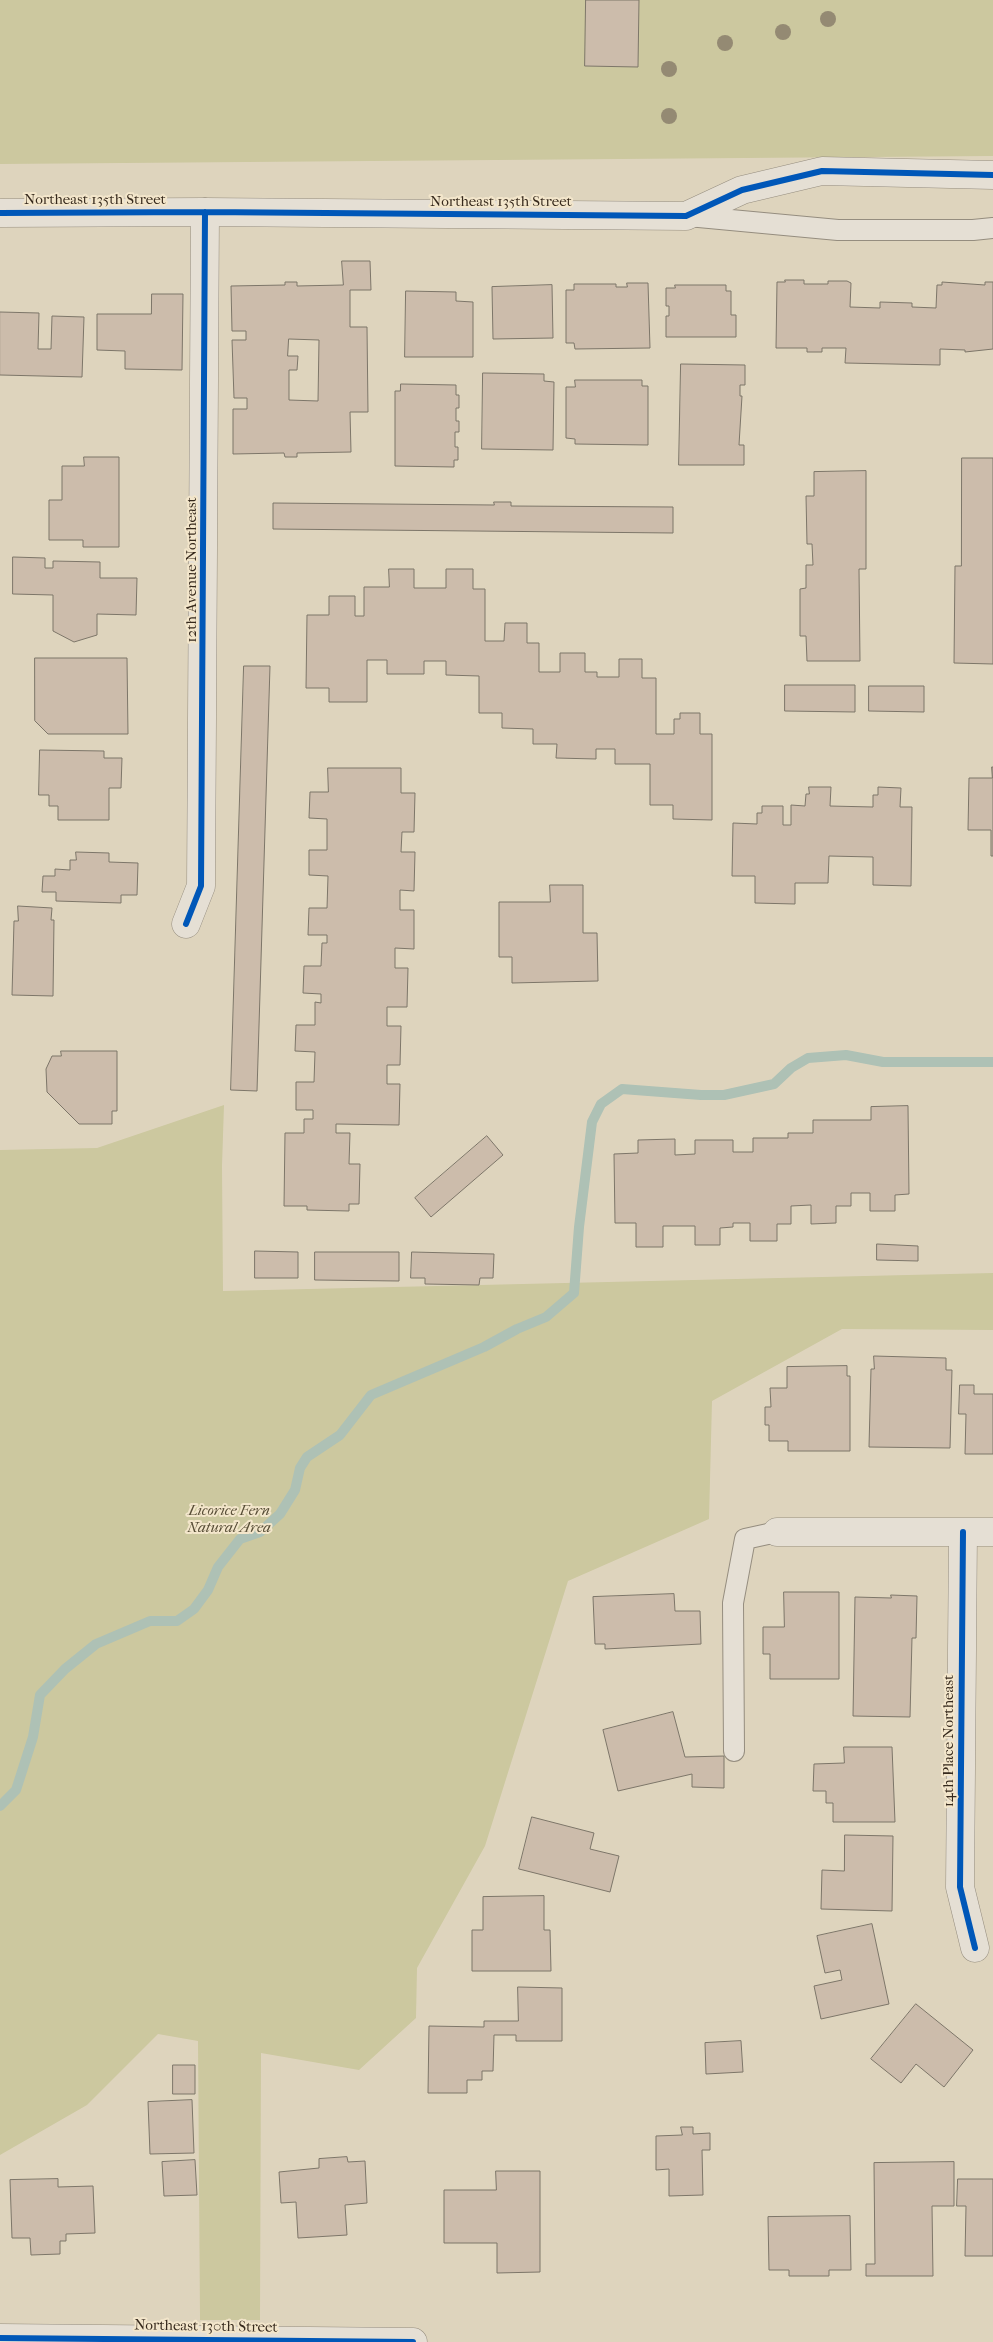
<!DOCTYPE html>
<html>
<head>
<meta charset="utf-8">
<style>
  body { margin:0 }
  canvas { display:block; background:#ded4bd }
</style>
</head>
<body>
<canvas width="993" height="2342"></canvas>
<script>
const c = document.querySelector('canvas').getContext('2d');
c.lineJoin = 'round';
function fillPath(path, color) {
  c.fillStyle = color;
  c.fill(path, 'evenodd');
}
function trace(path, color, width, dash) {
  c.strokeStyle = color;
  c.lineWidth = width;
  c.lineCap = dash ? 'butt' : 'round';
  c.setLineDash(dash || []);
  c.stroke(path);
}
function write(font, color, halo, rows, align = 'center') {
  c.font = font + ' "IM FELL French Canon",serif';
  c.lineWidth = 4;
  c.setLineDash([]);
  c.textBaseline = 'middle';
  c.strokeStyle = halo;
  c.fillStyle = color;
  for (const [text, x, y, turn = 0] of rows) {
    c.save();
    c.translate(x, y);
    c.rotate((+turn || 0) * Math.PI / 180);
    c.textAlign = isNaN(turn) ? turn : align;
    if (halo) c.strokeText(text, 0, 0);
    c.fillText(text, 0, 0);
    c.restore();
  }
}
fillPath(new Path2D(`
  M0,0H993V156L0,164Z
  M224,1105L222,1166L223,1291L993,1273V1330L842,1329L712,1401L709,1519L568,1581L485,1846L417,1968L416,2018L359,2070L261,2053L260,2320H200L198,2041L158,2034L87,2105L0,2155V1150L97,1148Z`), '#ccc89f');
trace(new Path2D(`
  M0,1806L16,1790L33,1737L40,1695L65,1669L96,1644L150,1621H177L194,1609L208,1590L218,1567L240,1539L260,1532L280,1514L295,1490L300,1468L307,1457L340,1435L371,1395L484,1347L517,1329L546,1317L574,1293L579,1227L592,1122L601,1104L622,1089L701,1095H724L774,1084L791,1068L808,1058L846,1055L883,1062H993`), '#aec1b5', 10);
const building = new Path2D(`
  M586,0H639L638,67L585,66Z
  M342,261H370L371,290H350V327H367L368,412H350L351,452L297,453V457H285L284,453L233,454V409H247V398H234L232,340H246V331H232L231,286L285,285V282H297V286L343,285ZM289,339L319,340L318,401L289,400V370H297L298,356H288Z
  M785,280H804V284H828V281H847L851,283L850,307L880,308V302L912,303V307L936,308L937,285H942V282L985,285V282H993V349L965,352V350L940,349V365L845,363L846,348H822V352H807V348H776L777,282H785Z
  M627,283H648L650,348L575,349L574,343H566V290H574V284H616V287H627Z
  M552,285L553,338L493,339L492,287Z
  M675,285H726V291H731V315H736V337H666V316H669V306H666V288H675Z
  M406,291L456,292V301L473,302V357H405Z
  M152,294H183L182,370L125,369V351L97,350V314H151Z
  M0,312L39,313L38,349H51L52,316L84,317L82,377L0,375Z
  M681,364L745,365V385H740V396H742L739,445H744V465H679Z
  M483,373L544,374V381L554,382L553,450L482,449Z
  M575,380H642V386H648V445L575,444V439L566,438V387H575Z
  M401,384L456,385V395H459V408H456V421H459V432H455V447H458V460H454V467L395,466V391H400Z
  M84,457H119V547H83V540H49V500H62V466H84Z
  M962,458H993V664L954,663L955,566H961Z
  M866,471V569H859L860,661H807L806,636H800V589L806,588V565H813L812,544H807L806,496H814V472Z
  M494,502H511V506L673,507V533L273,529V503L494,505Z
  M13,557L45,558V568H53V561L100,562V578H137L136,615L97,614V635L74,642L53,631V595L13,594Z
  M389,569H414V588H446V569H473V589H485V641H504L505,623H527V643H539V672H560V653H585V672H597V677H619V659H642V678H656V734H674V719H680V713H700V734H712V820L673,819V805H650V764H615V749H596V759L556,758L557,744H533V729L502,728V713H479V676L446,675V661H424V674H387V660H367V702H329V688H306L307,615H329V596H355V616H364V587H389Z
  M35,658H127L128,734H48L35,721Z
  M244,666H270L257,1091L231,1090Z
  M785,685H855V712L785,711Z
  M869,686H924V712L869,711Z
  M40,750L104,751V758H122L121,788H109V820H58V806H49V795H39Z
  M992,767H993V856H991V830H968L969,778H992Z
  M328,768H401V793H415L414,832H402L401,852H415L414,891L400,890V910H414V949L395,948V968H408L407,1007H387V1026H401L400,1065H387V1084H400L399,1125L336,1124V1133H350L349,1164H360L359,1204H349V1211L307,1210V1206H284L285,1133H304V1119H313V1110H296V1082H314L315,1052L295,1051L296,1025H315V1002L321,1003V994L303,993L304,966H321L322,943H327V935H308L309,908H327L328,876L309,875V850H327V819L309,818L310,792H328Z
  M809,787H831L830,806L873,807V795H878V787L901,788L900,807H912L911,886L873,885V857L829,856L828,883H795V904L755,903V876H732L733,823L757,824V813H762V806H783V825H791V805L805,806L806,794H809Z
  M76,852L109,853V862L138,863L137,895H121V903L56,901V892H42L43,876H55V869L70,870V860H76Z
  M550,885H583V933H597L598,981L512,983V957H499V902H550Z
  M18,906L52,908L51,920H54L53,996L12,995L14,921H18Z
  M61,1051H117V1111H112V1124H79L47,1092L46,1069L52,1056H61Z
  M908,1106L909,1194L895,1195V1211H870V1193H851V1206H836V1223L811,1224V1205L791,1206V1224H777V1241H750V1223H733V1227L720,1228V1245H695V1226H663V1247H636V1223H615L614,1154L638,1153V1140L675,1139V1155L695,1154V1140H733V1152H753V1138H788V1133H813V1120H871V1107Z
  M487,1136L503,1155L431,1217L415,1198Z
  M877,1244L918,1246V1261L877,1260Z
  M255,1251L298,1252V1278H255Z
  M315,1252H399V1281L315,1280Z
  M412,1252L494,1254L493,1278H480L479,1285L425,1284V1278H411Z
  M874,1356L946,1358V1370H952L950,1448L869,1447L871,1369H874Z
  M847,1366V1376H850V1451H788V1441H769V1425H765V1407H771L770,1388H787V1367Z
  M960,1385H974V1394H993V1454H965L966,1414H959Z
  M784,1592H839V1679H770V1654H763V1627H784Z
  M674,1594L675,1611H700L701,1644L605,1649V1644H595L593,1597Z
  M891,1595L917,1596L916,1638H912L910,1717L853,1716L855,1597L891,1598Z
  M673,1712L685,1757L724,1756V1788L692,1787V1774L618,1791L603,1730Z
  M844,1747H892L895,1822H833V1803H826V1791H813L814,1764L844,1763Z
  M532,1817L594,1833L590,1849L619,1856L610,1892L519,1869Z
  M845,1835L893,1836L892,1911L821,1909L822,1870L844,1871Z
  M544,1896V1930H550L551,1971H472V1930H483V1897Z
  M872,1924L889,2004L821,2019L814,1986L842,1980L840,1970L825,1973L817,1936Z
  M518,1987L562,1988V2041H516V2035H494L493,2071H482V2080H467V2093H428L429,2026L484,2027V2021H518Z
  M916,2004L973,2050L944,2087L916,2064L901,2083L871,2059Z
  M741,2041L743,2072L706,2074L705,2043Z
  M173,2065H195V2094H173Z
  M192,2100L194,2153L150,2154L148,2102Z
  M681,2127H693V2134L710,2133V2150H702L703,2195L669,2196V2169L656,2170V2136L682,2135Z
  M347,2157L348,2162L365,2161L367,2203L345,2205L347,2235L298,2238L296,2202L281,2203L279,2172L319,2168V2159Z
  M195,2160L197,2195L164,2196L162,2162Z
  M954,2162V2206H932L933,2276H866V2264H875L874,2163Z
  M496,2171H540V2272L497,2273V2243H444V2190H496Z
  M58,2179V2187L93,2186L95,2233L66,2234V2241H60V2254L31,2255L30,2238H12L10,2180Z
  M958,2179H993V2256H965L966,2206H957Z
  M850,2216L851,2270H829V2276H789V2270H769L768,2217Z`);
fillPath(building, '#ccbcab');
trace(building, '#7d7669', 1);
const service = new Path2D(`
  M688,216L838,230H973L993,228
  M734,1751L733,1603L745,1539L777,1532`);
const minor = new Path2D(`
  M0,213L205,212L686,216L742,190L822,171L993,175
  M186,924L201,886L205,212
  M777,1532H993
  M963,1532L960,1887L975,1948
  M0,2338L413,2342`);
trace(service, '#958d7f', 22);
trace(minor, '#958d7f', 29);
trace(service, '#e5dfd4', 20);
trace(minor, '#e5dfd4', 28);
trace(new Path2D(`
  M0,213L205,212L686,216L742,190L822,171L993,175
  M186,924L201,886L205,212
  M963,1532L960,1887L975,1948
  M0,2338L413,2342`), '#0057b8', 6);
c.fillStyle = '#948a73';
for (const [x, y] of [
  [828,19],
  [783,32],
  [725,43],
  [669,69],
  [669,116]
]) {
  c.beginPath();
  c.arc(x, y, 8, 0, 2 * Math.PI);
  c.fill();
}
write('15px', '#36291c', '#f3e6cb', [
  ["Northeast 135th Street",95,200],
  ["Northeast 135th Street",501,202],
  ["12th Avenue Northeast",192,570,-90],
  ["14th Place Northeast",949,1741,-90],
  ["Northeast 130th Street",206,2327,1]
]);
write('italic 15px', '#584e37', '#f3e6cb', [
  ["Licorice Fern",229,1511],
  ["Natural Area",229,1528]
]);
</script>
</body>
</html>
